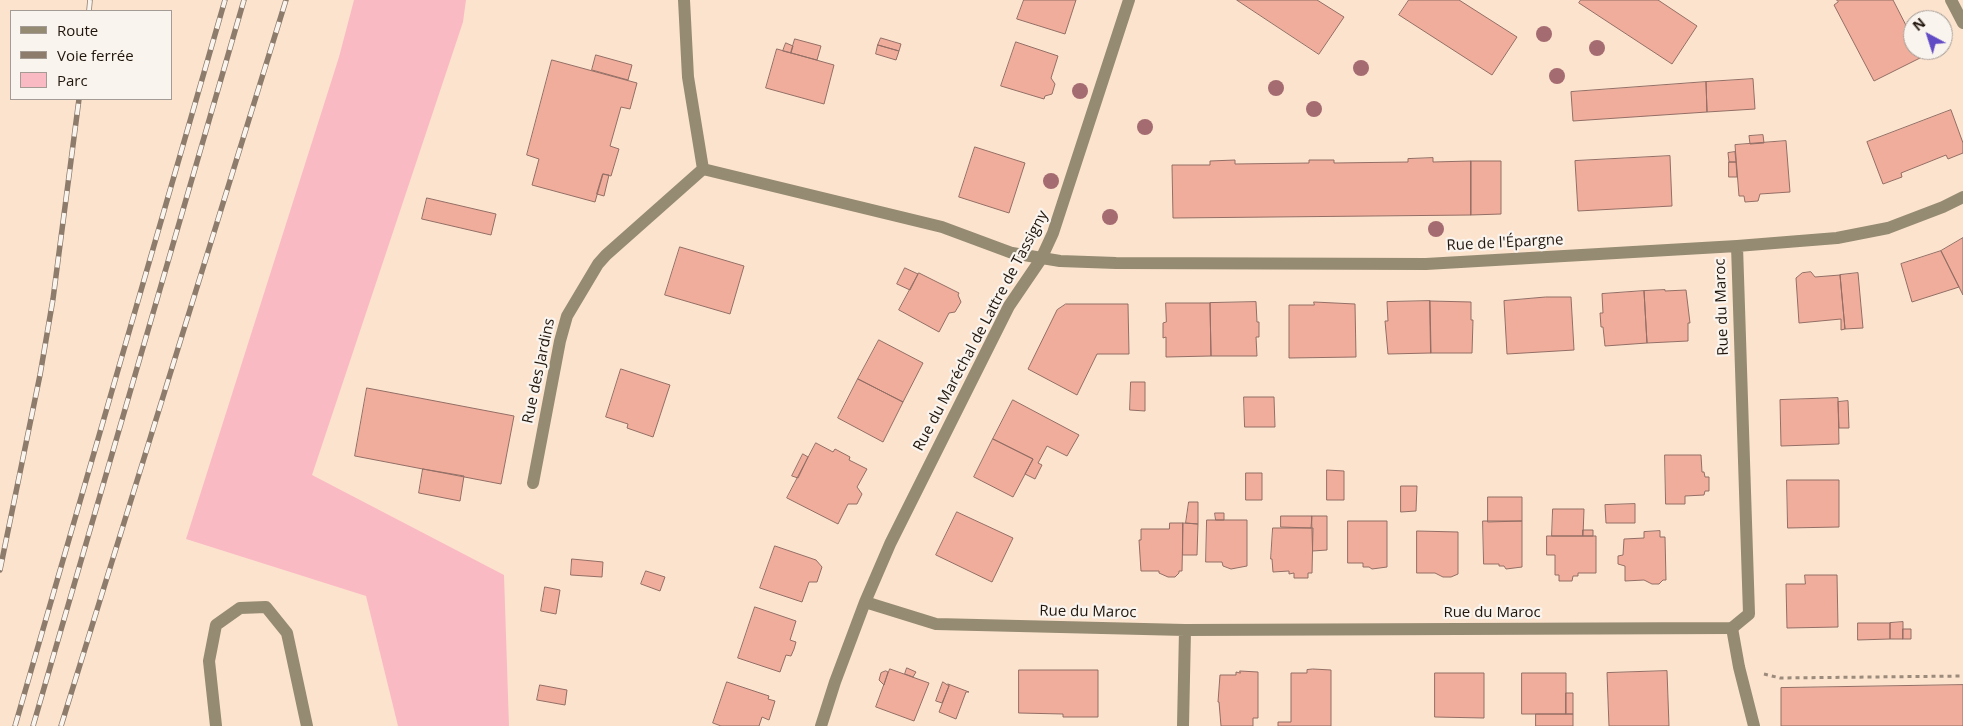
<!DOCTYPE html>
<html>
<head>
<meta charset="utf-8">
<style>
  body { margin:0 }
  #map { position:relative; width:1963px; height:726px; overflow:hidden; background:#fce3ce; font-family:"Open Sans",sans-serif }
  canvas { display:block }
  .legend { position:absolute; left:10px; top:10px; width:162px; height:90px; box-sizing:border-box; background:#faf4ef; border:1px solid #a39b94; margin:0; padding:6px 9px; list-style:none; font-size:15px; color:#20160c }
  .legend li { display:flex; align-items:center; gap:10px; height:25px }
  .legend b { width:25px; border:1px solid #a39b94 }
  .north { position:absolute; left:1903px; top:10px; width:50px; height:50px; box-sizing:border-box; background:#faf4ef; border:1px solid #a39b94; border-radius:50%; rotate:320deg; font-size:14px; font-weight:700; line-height:20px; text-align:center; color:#20160c }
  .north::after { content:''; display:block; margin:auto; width:18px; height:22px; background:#624cc5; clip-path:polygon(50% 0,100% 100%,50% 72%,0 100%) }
</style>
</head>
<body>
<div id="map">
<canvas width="1963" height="726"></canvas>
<ul class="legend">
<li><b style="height:6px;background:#958b72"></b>Route</li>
<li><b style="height:6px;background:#8d7c6c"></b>Voie ferrée</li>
<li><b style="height:14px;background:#fabac4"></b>Parc</li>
</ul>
<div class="north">N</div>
</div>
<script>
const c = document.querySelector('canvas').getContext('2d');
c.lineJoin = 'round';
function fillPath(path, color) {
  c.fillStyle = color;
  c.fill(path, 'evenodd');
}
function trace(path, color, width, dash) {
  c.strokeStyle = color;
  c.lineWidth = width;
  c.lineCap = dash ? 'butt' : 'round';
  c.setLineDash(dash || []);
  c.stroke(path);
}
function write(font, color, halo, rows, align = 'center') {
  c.font = font + ' "Open Sans",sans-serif';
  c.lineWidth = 4.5;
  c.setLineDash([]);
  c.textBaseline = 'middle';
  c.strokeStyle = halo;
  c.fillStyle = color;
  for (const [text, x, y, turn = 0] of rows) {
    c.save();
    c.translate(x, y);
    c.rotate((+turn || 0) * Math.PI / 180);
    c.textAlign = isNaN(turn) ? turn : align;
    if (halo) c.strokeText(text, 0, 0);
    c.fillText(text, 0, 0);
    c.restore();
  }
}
fillPath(new Path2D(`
  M354,0H466L463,22L312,475L504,575L509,726H398L366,596L186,539L339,57Z`), '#fabac4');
const building = new Path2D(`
  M1024,0H1076L1065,34L1017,19Z
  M1237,0H1317L1344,17L1319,54Z
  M1409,0H1459L1517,37L1492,75L1399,15Z
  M1581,0H1658L1697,26L1672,64L1579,3Z
  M1837,0H1893L1913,39V50H1919L1922,57L1874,81L1834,5L1838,2Z
  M881,38L901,44L899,51L878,45Z
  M795,39L821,46L817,60L791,53Z
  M1016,42L1058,56L1051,78L1055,84L1052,94L1045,96L1044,99L1001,86Z
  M786,43L793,46L791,53L783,51Z
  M878,45L899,51L896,60L876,54Z
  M777,49L834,65L824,104L766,88Z
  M596,55L632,65L628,80L592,70Z
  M552,60L637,83L630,109L621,107L610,146L619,149L611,176L603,174L595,202L532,185L539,159L527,155Z
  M1753,79L1755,109L1707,112L1706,82Z
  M1706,82L1707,112L1573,121L1571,92Z
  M1951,110L1963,143V153L1948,159L1946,155L1901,173L1902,177L1883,184L1867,142Z
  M1763,135L1764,143L1750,144L1749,136Z
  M1786,141L1790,192L1760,194L1758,201L1745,202L1744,196H1739L1735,145Z
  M975,147L1025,163L1009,213L959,197Z
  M1735,152L1736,162H1729L1728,153Z
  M1670,156L1672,206L1578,211L1575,161Z
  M1433,158V162L1471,161V215L1173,218L1172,165H1210V161L1235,160V164L1309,163V160H1334V163L1408,162V159Z
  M1471,161H1501V214L1471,215Z
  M1729,162H1736L1737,177H1729Z
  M603,174L609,175L604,196L597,194Z
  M427,198L496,214L491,235L422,219Z
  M1963,238V295L1941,251Z
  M680,247L744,266L730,314L665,295Z
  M1941,251L1959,287L1912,302L1901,264Z
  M905,268L918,274L910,290L897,284Z
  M1811,272L1815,277L1840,275L1845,329L1841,330V319L1799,323L1796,278L1802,273Z
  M919,273L959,293L958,295L961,302L955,312L949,313L939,332L899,310Z
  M1858,273L1863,328L1845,329L1840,275Z
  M1665,290V291L1686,290L1690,323H1688V341L1647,343L1644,291Z
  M1644,291L1647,343L1605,346L1603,327H1601L1600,313H1603L1602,294Z
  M1546,297H1571L1574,350L1507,354L1504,301Z
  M1430,301L1431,353L1388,354L1385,321H1388L1387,302Z
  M1430,301L1471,302V320H1473L1472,353H1431Z
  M1256,302L1257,322H1259V337H1256L1257,356H1211L1210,303Z
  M1314,302L1355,304L1356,357L1289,358V305H1314Z
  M1166,303H1210L1211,356L1166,357V337L1163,338V323L1166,322Z
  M1066,304H1128L1129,354H1097L1077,395L1028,369L1057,310Z
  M879,340L923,363L903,402L858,379Z
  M621,369L670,385L653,437L627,428L628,424L606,417Z
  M858,379L903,402L883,442L838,418Z
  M1131,382H1145V411L1130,410Z
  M367,388L514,416L501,484L355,456Z
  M1244,397H1274L1275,427H1245Z
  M1838,398L1839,444L1781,446L1780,400Z
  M1013,400L1079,435L1067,456L1047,446L1038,463L1042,465L1035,479L1025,474L1033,459L993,439Z
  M1848,401L1849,428H1839L1838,402Z
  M993,439L1033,459L1013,497L974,477Z
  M816,443L833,452L835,449L850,457L849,460L867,469L857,487L862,494L857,504H848L838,524L787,498Z
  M803,454L808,457L798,478L792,476Z
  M1665,455H1701L1702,472H1704L1705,477H1709V491H1705L1704,495L1685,496V504H1666Z
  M423,469L464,476L460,501L419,493Z
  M1327,470L1344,471V500H1327Z
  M1246,473H1262V500H1246Z
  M1787,480H1839V527L1788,528Z
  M1401,486H1417L1416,511L1401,512Z
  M1488,497H1522V521L1488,522Z
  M1189,502H1198V524L1186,523Z
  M1635,504V523H1606L1605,505Z
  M1553,509H1584L1583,536H1552Z
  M957,512L1013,538L992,582L936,555Z
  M1215,513H1224V520H1216Z
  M1281,516H1312L1311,528L1281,527Z
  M1312,516H1327V550L1313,551Z
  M1207,520H1247V566L1231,569L1223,566L1222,562H1206Z
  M1348,521H1387V567L1372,569L1369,567H1363V563H1348Z
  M1483,521H1522V567L1506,569L1504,566H1499V564H1484Z
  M1170,523H1183L1182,571H1179V573L1175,577H1168L1159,573V571H1141L1139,540H1141V529H1169Z
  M1183,523L1198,524L1197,555H1183Z
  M1273,528H1313L1312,573H1308V578H1294V573L1289,574V571L1273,572L1272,559H1271Z
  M1583,530H1593V536H1583Z
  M1417,531L1458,532V574L1451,577H1443L1435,573H1417Z
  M1660,531V537H1665L1666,580H1663L1659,584H1652L1644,580L1625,581V566L1618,564V556L1623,555L1624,539L1644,538V532Z
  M1547,536H1596V573H1578V576H1573L1572,581H1559V575H1555V555H1547Z
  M775,546L816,560L822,567L817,582H809L802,602L760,588Z
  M572,559L603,562L602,577L571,575Z
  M646,571L665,577L660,591L641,584Z
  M1805,575H1837L1838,627L1787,628L1786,584H1805Z
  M545,587L560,590L556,614L541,611Z
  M755,607L796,621L790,640L796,642L794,649L791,656L786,655L780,672L738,658Z
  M1903,622V639H1890V623Z
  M1858,623H1890V639L1858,640Z
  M1903,629H1911V639H1903Z
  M907,668L916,672L913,677L905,674Z
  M890,669L929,683L914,721L876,707Z
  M1313,669L1331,670V726H1278V722H1291V673H1307V670Z
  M1019,670H1098V717H1063V714L1019,713Z
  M886,671L888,672L884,685L879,680L881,673Z
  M1240,671L1258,672V718H1253V726H1221L1219,702H1218L1220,675H1236V672L1240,673Z
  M1667,671L1669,726H1609L1607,673Z
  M1435,673H1484V718L1435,717Z
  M1522,673H1566V714H1522Z
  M727,682L769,696L768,699L775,701L769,720L762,717L759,726H721L713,723Z
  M943,682L949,686L942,703L936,701Z
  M948,684L969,692H966L956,719L939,712L949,686Z
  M540,685L567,690L565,705L537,700Z
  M1963,685V726H1781V688Z
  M1566,693H1573V714H1566Z
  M1536,714H1573V726H1536Z`);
fillPath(building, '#f1ad9b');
trace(building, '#936e65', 1);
trace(new Path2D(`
  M1764,674L1780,678L1963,676`), '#9c8a7a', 3, [4, 4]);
trace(new Path2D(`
  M1732,628L1739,667L1754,726
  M216,726L209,661L216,625L240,608L266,607L287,633L307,726`), '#958b72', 12);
trace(new Path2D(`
  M684,0L688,77L703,169
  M1951,0L1963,23
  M533,483L560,341L567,316L598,264L606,255L703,169L942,227L1012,253L1060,261L1116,263L1426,264L1737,246L1837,238L1888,228L1943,207L1963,197
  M865,602L936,624L1185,630L1732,628L1749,614L1737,246
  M821,726L835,682L865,602L890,544L1009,306L1041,259L1053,233L1129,0
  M1183,726L1185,630`), '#958b72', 12);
const rail = new Path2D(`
  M89,11L90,0
  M0,570L40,375L53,299L79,99
  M15,726L225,0
  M33,726L244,0
  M61,726L286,0`);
trace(rail, '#8d7c6c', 5.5);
trace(rail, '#faf4ef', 4, [11]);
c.fillStyle = '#a46b71';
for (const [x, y] of [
  [1544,34],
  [1597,48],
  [1361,68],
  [1557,76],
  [1276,88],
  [1080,91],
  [1314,109],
  [1145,127],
  [1051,181],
  [1110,217],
  [1436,229]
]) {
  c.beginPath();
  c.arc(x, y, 8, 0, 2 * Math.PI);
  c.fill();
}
write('15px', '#20160c', '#faf4ef', [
  ["Rue de l'Épargne",1505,243,-3],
  ["Rue du Maroc",1722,307,-92],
  ["Rue du Maréchal de Lattre de Tassigny",981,331,-62],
  ["Rue des Jardins",539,371,-78],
  ["Rue du Maroc",1088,612,1],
  ["Rue du Maroc",1492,613]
]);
</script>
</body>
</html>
